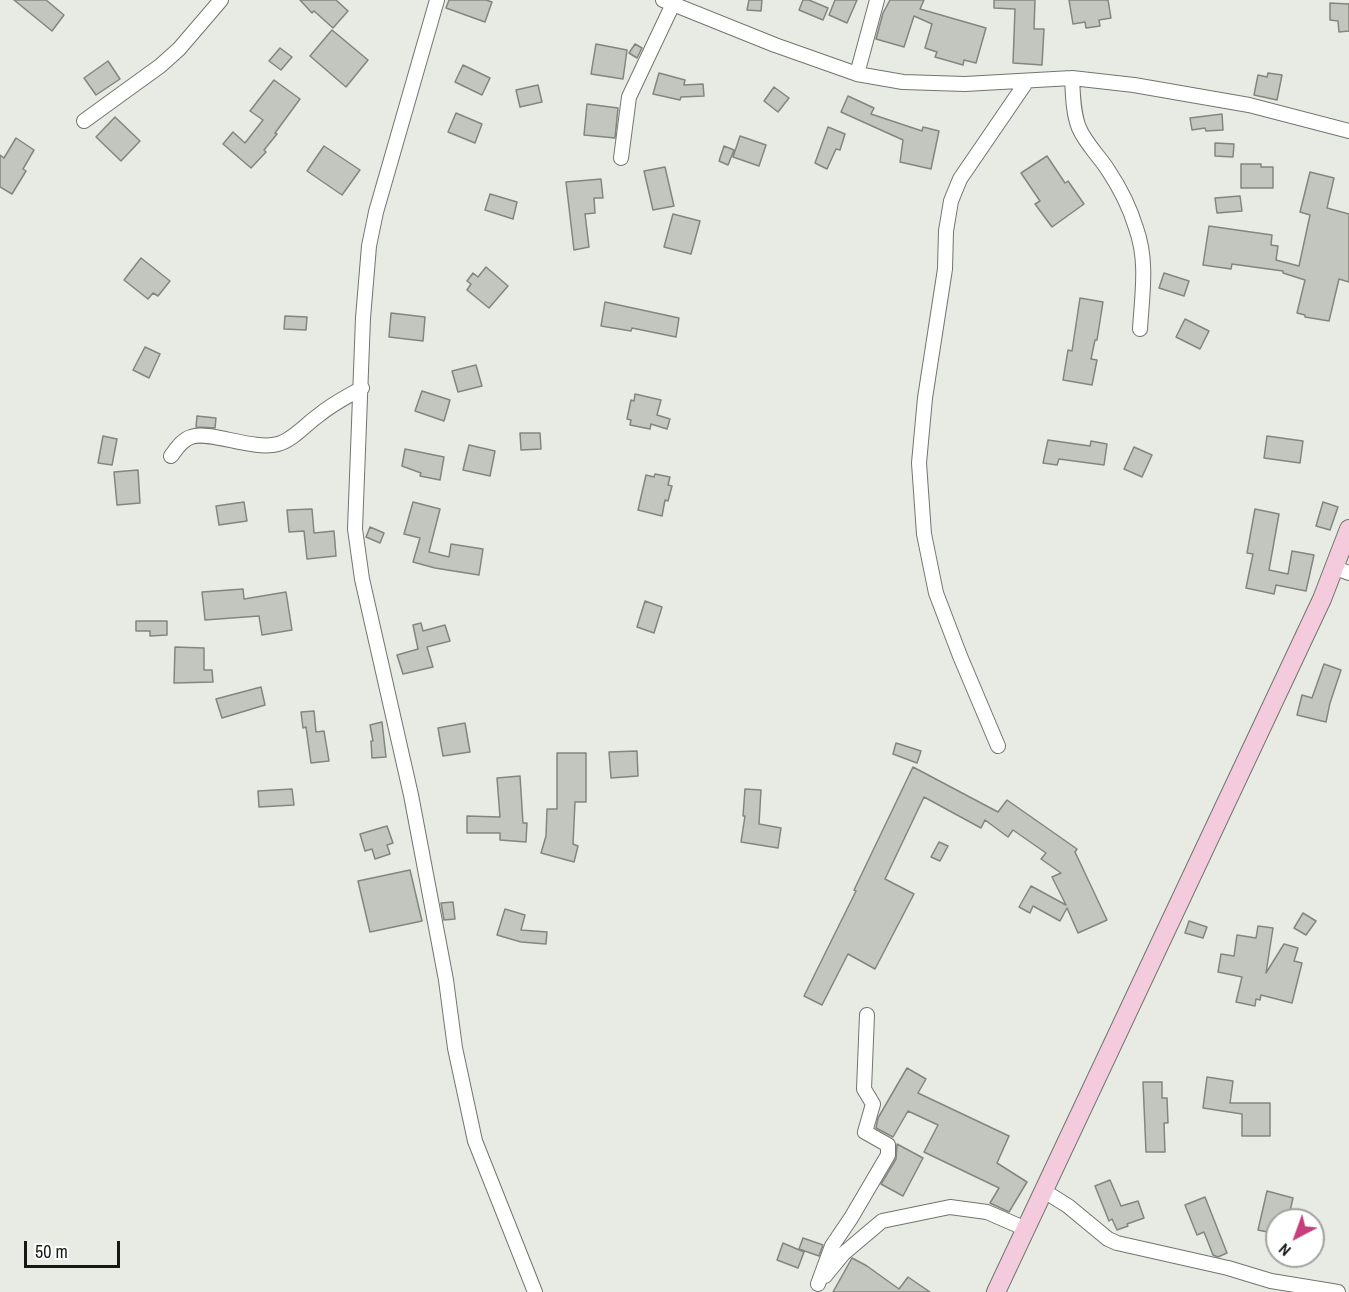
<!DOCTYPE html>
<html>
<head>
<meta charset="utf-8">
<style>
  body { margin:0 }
  #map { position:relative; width:1349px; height:1292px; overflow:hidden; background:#e7ebe3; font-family:"Archivo Narrow",sans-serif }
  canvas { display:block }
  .north { position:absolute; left:1265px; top:1208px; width:60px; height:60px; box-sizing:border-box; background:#fff; border:2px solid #a2a3a2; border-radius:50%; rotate:221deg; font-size:16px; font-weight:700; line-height:24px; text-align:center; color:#171816 }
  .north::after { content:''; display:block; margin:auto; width:21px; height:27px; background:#c63e7b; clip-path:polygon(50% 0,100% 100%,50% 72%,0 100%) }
  .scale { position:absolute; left:24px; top:1241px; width:96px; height:27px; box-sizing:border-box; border:3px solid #171816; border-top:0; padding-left:8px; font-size:18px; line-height:21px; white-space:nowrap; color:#171816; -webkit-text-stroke:4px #fff; paint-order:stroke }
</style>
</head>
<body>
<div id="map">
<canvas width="1349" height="1292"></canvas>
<div class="north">N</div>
<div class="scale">50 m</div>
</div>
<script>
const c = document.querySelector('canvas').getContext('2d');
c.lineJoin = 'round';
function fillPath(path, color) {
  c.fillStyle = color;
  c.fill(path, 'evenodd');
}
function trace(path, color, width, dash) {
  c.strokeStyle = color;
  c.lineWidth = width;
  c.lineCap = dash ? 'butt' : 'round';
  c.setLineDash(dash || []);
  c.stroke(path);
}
const building = new Path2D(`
  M14,0H46L64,15L52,31Z
  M300,0H336L348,11L333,28L314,11L312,13Z
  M449,0H486L492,2L485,22L446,8Z
  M749,0H762L761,11L747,10Z
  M803,0H809L828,8L823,20L799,10Z
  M835,0H857L847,23L829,15Z
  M890,0H924L920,9L986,28L976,63L964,60L963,65L935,57L937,52L925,48L932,24L914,16L904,47L876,39L883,13Z
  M994,0H1035L1034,29H1044L1042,65L1013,63L1015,9L994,8Z
  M1069,0H1108L1111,18L1099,20L1100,26L1086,28L1085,22L1073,24Z
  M1330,3L1349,4V31L1339,32L1338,21L1330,20Z
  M332,30L368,60L346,87L310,56Z
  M596,44L627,50L623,79L591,74Z
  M635,44L642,48L637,58L629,53Z
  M280,48L292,57L281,70L269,61Z
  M108,61L120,79L96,95L84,78Z
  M463,65L490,78L482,95L455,82Z
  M659,73L685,80L684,85L703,84L704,96L681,97L680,100L653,94Z
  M1268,73L1282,75L1277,100L1254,95L1258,75L1267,77Z
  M274,80L300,99L275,133L277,134L264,150L266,152L251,168L223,144L233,132L245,143L263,120L250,111Z
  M538,85L542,102L520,107L516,90Z
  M774,87L789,98L778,112L764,101Z
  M848,96L874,108L871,114L922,131L923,127L939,131L931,169L900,162L903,140L841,112Z
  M587,104L618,108L615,138L584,135Z
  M456,113L482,124L475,143L448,132Z
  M1222,114L1223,130L1206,131L1205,128L1192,130L1190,118Z
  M115,117L140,141L121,161L96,137Z
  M828,127L845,134L840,150L836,149L827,169L815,163Z
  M740,136L766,145L759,166L733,157Z
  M16,138L34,150L23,169L26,171L12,194L0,187V155L4,158Z
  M1215,143L1234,144L1233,157L1215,156Z
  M324,146L360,170L342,195L307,171Z
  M724,146L734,150L728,165L719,161Z
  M1047,156L1065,183L1068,181L1084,204L1052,227L1035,204L1040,201L1021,173Z
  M1241,164H1261V167H1273V188H1241Z
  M665,167L674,206L653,210L644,171Z
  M1310,172L1334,178L1327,208L1349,214V282L1339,279L1329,321L1305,317V315L1297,313L1305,280L1283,273V271L1232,264L1231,269L1203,265L1209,226L1272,235L1271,245L1278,246L1276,260L1299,266L1310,215L1300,212Z
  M601,179L603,198H594L595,213L585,214L589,247L574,250L566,182Z
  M490,194L517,202L513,219L485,210Z
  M1240,196L1242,211L1217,213L1215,198Z
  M673,214L700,221L691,254L664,247Z
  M141,258L170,281L158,296L153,293L148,299L124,280Z
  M486,267L508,286L489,308L467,290L471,284L467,281L473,273L478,277Z
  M1164,273L1189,281L1184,296L1159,288Z
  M1080,298L1103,302L1097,340H1095L1091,359L1097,360L1092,385L1063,380L1068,350L1072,351Z
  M605,302L679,318L676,337L632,328L631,331L601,326Z
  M391,313L425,317L423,341L389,337Z
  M285,316L307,317L306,330L284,329Z
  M1185,319L1209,331L1200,349L1176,337Z
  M145,347L160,354L149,378L133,370Z
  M476,365L482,386L458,392L452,371Z
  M422,391L450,400L444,421L415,411Z
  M635,394L661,400L657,415L670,419L667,429L651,424L650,429L630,425L631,420L627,419L631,400L634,401Z
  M197,416L216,418L215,428L196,427Z
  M520,433H540L541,449L521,450Z
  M103,436L117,439L112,465L98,463Z
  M1267,436L1303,441L1300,463L1264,458Z
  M1048,440L1090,446L1091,441L1107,444L1104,465L1059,459L1057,465L1043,463Z
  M469,445L495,451L490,476L463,470Z
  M1134,447L1152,455L1142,477L1124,469Z
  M405,449L444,457L440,480L420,476L421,473L402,466Z
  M138,470L140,503L117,505L114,472Z
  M655,474L670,477L668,485L672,486L668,501L665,500L662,516L638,510L646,475L654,477Z
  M244,502L247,521L219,525L216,506Z
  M413,502L440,509L429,552L449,557L451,544L483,549L479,575L435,568L413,562L420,538L404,534Z
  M1323,502L1338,507L1330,530L1316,526Z
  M312,509L314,533L334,531L336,556L307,559L304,531L289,532L287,510Z
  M1255,509L1279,514L1269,570L1288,574L1292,551L1314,555L1306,591L1276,585L1274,594L1246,588L1253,554L1247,553Z
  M370,527L384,533L380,543L366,537Z
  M243,589L244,599L286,592L292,630L262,635L259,616L205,620L202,592Z
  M645,601L662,607L654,633L637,627Z
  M136,621H167V635L150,636V631H136Z
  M421,623L423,631L445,625L450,641L427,647L433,667L403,674L397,655L418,649L413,625Z
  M175,647L204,648V670H212L213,682L174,683Z
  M1324,664L1341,670L1330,703L1326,722L1297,715L1302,695L1312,698Z
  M261,687L265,705L222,718L216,699Z
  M314,711L316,732L324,731L329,761L311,763L306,727L303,728L301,712Z
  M382,722L386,757L372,758L371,741H373L370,725Z
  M465,723L470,752L443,756L438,728Z
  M896,743L921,751L917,763L893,754Z
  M637,751L638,776L611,778L609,752Z
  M557,753H586V802H575L573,844L578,846L574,862L541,853L546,836L547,809H557Z
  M913,767L998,812L1007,800L1077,849L1075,852L1107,920L1078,933L1067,908L1060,921L1033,906L1030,913L1019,907L1031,886L1066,905L1052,877L1061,873L1041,859L1046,853L1013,830L1008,837L985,820L981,828L924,797L885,879L914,894L875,969L848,954L822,1005L804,996L856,891L854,890Z
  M520,776L523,823H527L526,842L500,840V833H467V816L500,817L497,778Z
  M292,789L294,805L259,807L258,791Z
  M745,789L761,790L759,824L781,828L778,848L741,842L745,816H743Z
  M387,826L393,843L387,845L390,854L375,859L372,849L365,851L360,834Z
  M939,842L948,846L940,861L931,857Z
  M410,870L422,921L370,932L358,881Z
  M453,902L455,919L444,920L441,903Z
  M505,909L525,915L521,930L547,932L546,944L521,942L497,935Z
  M1303,913L1316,921L1306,935L1294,928Z
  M1189,921L1207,927L1203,938L1185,933Z
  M1258,926L1273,928L1266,973L1284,944L1298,948L1294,961L1302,963L1292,1003L1261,995L1260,1000L1256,999L1255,1006L1236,1002L1242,977L1218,972L1221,954L1234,956L1237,935L1256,938Z
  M907,1068L926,1079L918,1093L1009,1136L997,1163L1027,1182L1009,1212L990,1203L999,1188L924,1152L938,1125L908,1111L893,1137L876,1128L878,1118Z
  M1207,1077L1233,1081L1230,1103H1270V1136H1242V1114L1203,1108Z
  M1143,1082H1162V1098H1167L1168,1123H1164L1165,1152H1146Z
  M897,1144L923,1158L903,1196L881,1184L896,1159Z
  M1110,1180L1121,1206L1138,1201L1144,1218L1127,1224L1128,1226L1117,1230L1112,1219L1109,1221L1095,1186Z
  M1267,1191L1293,1198L1288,1220H1277V1234L1258,1230Z
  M1205,1197L1227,1253L1218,1257L1213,1255L1204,1232L1197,1235L1185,1205Z
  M803,1238L823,1245L819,1256L799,1249Z
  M783,1243L804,1252L798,1268L777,1260Z
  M852,1258L867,1266L899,1289L908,1277L930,1292H833Z`);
fillPath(building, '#c2c6be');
trace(building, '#82867e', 1.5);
const minor = new Path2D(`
  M437,0L376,212L369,246L363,318L355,529L362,579L411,795L446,980L455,1048L475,1141L535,1292
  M663,0L775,45L857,74L903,82L965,84L1072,78L1134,85L1249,105L1349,131
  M857,74L877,0
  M1072,78C1073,95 1073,113 1079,128C1086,144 1099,156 1108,170C1120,188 1130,208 1136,228C1148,261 1142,295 1140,329
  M84,121L160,66L179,49L221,0
  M621,158L629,97L673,4
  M171,456C177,448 182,440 191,437C209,430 254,451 278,444C293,440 306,424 319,415C332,404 348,396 362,388
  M1335,568L1349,573
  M998,746L960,656L936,593L924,534L919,463L925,398L945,269L946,231L951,201L960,179L1027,81
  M1044,1191L1068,1206L1108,1239L1117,1243L1228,1268L1271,1281L1338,1292
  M825,1276L843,1254L882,1221L950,1207L987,1212L1026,1229
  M818,1284L832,1246L851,1218L888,1155V1145L865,1132L873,1104L864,1089L867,1015`);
const secondary = new Path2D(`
  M996,1292L1322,599L1349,529`);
trace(minor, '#71756e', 16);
trace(secondary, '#71756e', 20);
trace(minor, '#fff', 14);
trace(secondary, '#f4cbdc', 18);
</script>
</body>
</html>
